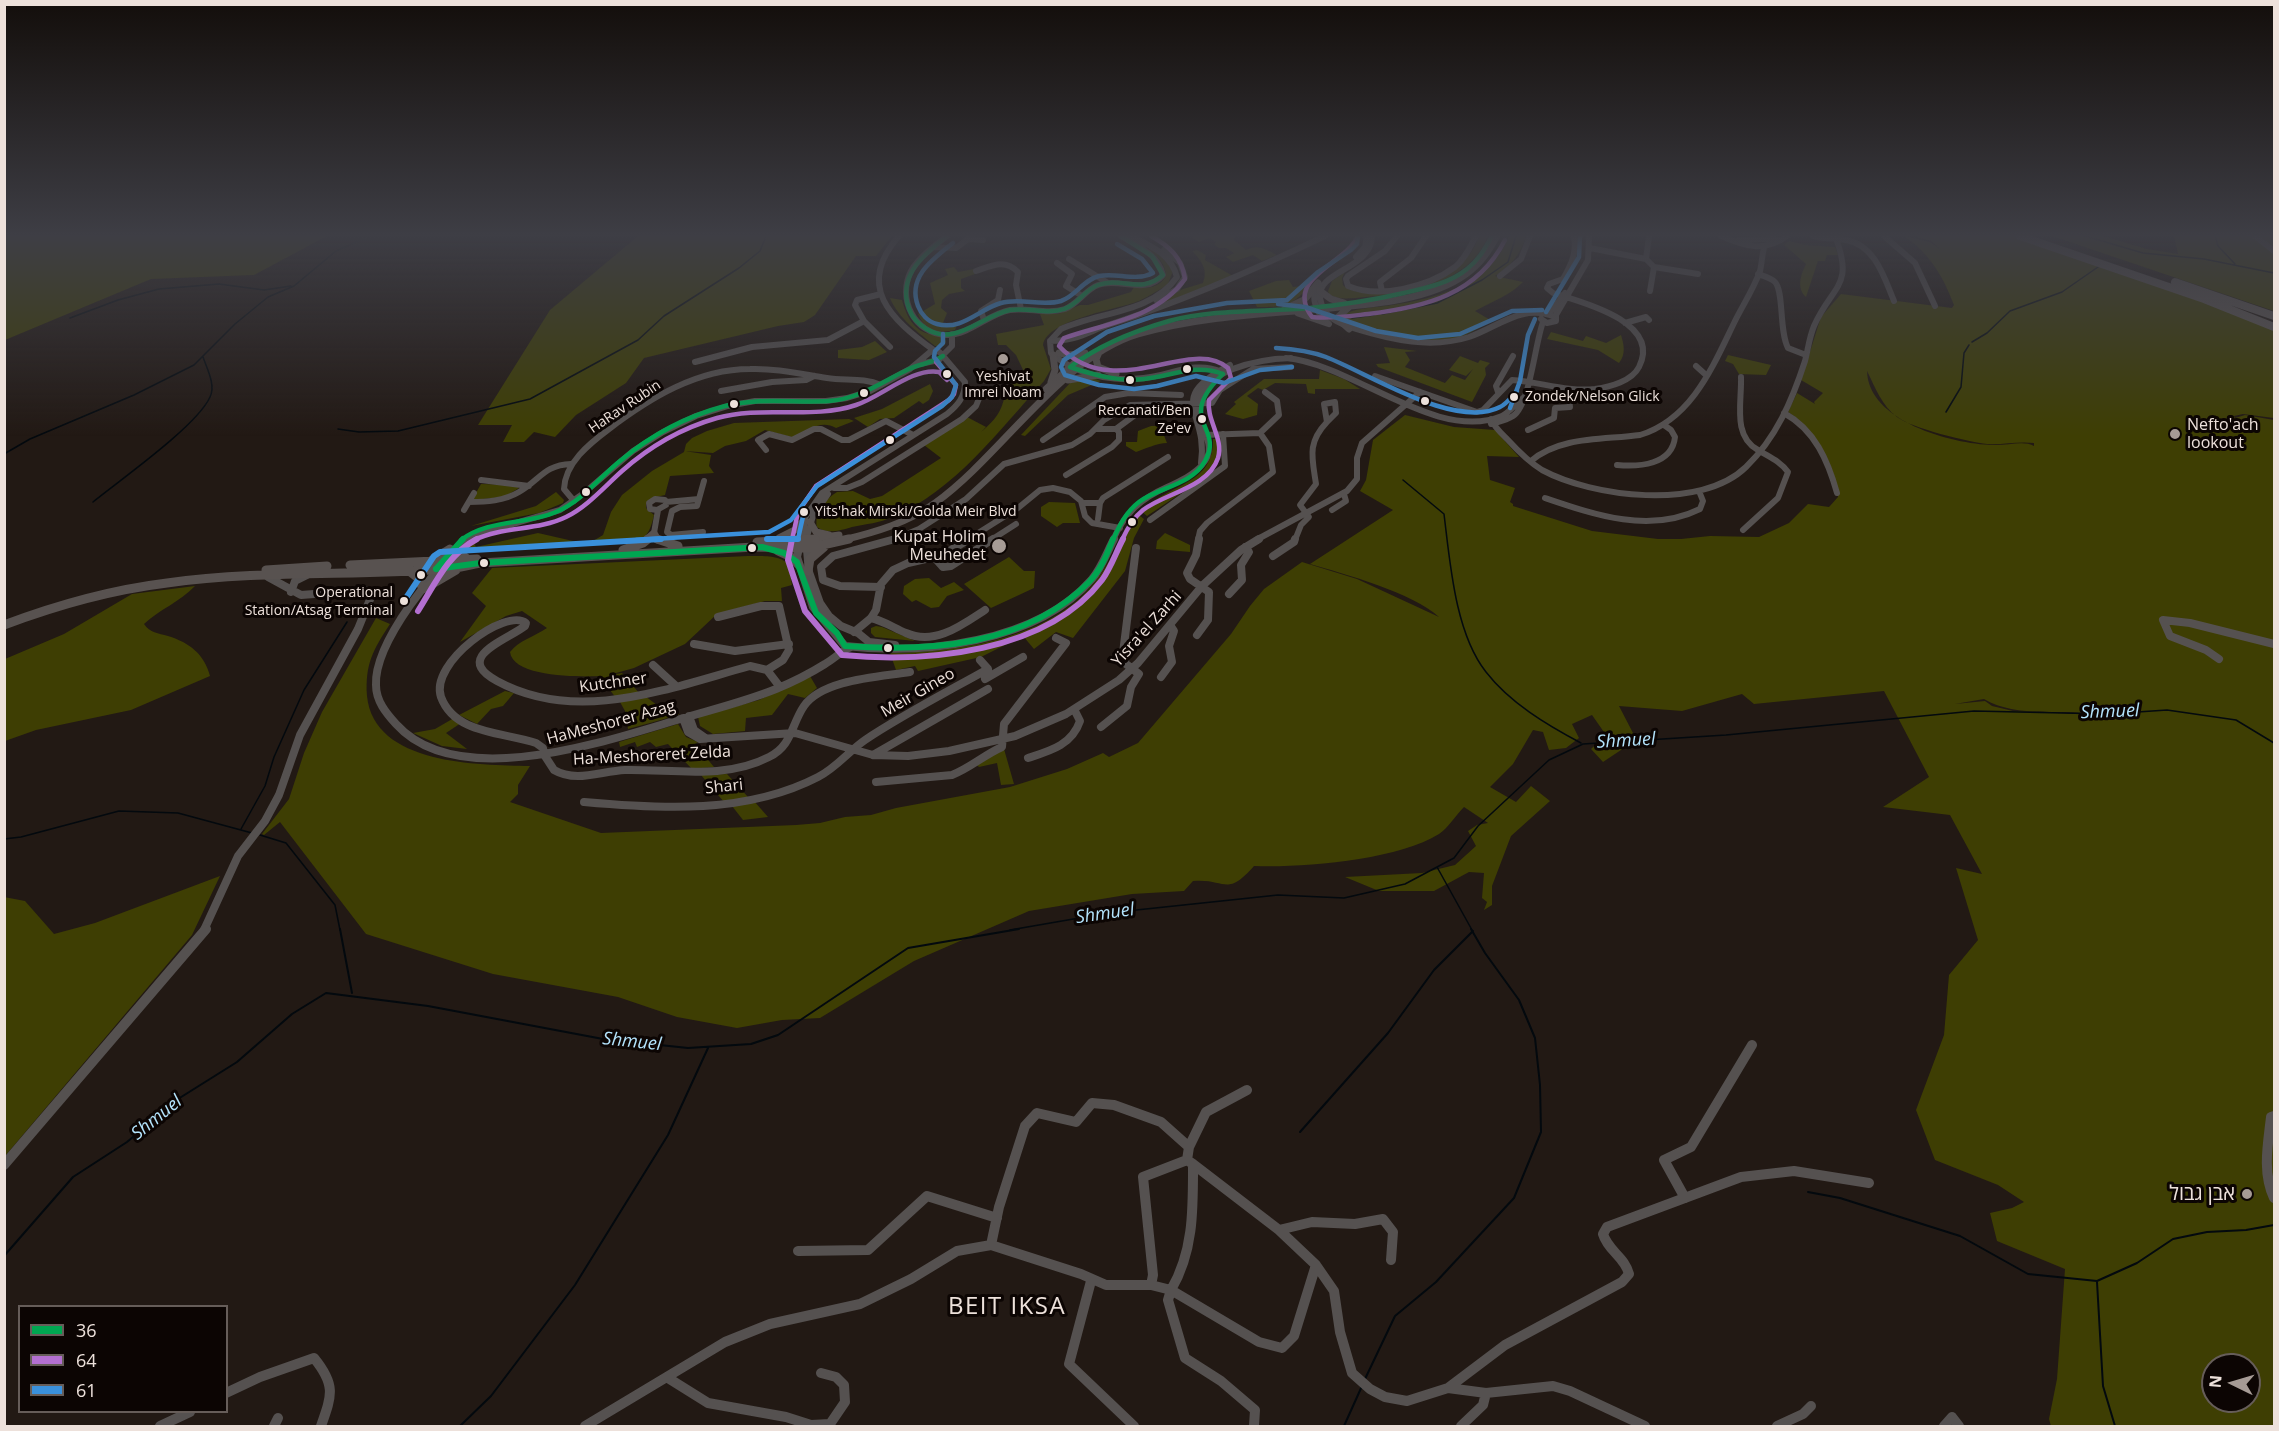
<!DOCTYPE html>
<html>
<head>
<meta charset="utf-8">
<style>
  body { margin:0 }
  #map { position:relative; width:2279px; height:1431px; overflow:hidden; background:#221914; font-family:"Open Sans",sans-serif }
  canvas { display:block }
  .frame { position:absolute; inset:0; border:6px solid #ede1db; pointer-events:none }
  .legend { position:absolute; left:18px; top:1305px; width:210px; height:108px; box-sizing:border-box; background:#0c0503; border:2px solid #665d59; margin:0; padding:8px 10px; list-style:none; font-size:18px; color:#ede1db }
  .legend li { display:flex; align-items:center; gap:12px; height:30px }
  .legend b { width:30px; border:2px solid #665d59 }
  .north { position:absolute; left:2201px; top:1353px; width:60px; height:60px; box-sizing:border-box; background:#0c0503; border:2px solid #665d59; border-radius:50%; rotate:275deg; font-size:16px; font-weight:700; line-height:24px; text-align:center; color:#ede1db }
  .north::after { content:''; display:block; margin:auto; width:21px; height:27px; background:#a69b95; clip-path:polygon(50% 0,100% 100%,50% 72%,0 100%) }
</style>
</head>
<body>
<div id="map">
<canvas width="2279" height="1431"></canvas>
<div class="frame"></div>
<ul class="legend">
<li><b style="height:8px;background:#00a651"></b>36</li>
<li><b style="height:8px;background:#b36fd0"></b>64</li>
<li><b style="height:8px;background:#3a90db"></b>61</li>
</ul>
<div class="north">N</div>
</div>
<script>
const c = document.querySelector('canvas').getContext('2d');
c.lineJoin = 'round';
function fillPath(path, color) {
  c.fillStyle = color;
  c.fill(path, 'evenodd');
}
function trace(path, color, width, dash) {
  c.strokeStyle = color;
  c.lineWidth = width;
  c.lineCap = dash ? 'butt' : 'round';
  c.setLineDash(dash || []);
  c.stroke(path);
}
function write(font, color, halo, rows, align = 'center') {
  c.font = font + ' "Open Sans",Heebo,sans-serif';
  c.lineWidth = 6;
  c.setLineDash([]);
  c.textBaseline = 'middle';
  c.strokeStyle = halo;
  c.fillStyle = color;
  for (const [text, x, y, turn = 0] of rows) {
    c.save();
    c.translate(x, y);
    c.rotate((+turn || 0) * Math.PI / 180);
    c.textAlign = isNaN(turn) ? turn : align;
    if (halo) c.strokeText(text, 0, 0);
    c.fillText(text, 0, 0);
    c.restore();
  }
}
fillPath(new Path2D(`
  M5,236H327L254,275L151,279L5,340Z
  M638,236H892L876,256H856L815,315L804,322L778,326L644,358L626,383L576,415L555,437L534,432L524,442H503L512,425H478L550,310Z
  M1194,236H1236L1234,240L1246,250C1258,244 1265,249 1277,255L1262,261L1253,255L1233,262L1226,257L1234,253L1226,248H1219L1214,244L1216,242L1210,238L1199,242L1192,238Z
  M1480,236H1488C1470,283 1409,294 1365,297C1353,298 1339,301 1329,294L1328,291L1332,281L1345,272L1342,278L1343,285C1358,300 1410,290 1428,282C1440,277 1458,265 1468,256C1473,251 1476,242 1480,236Z
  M1509,236H1526C1521,254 1511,266 1495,276L1523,282C1511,295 1491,302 1475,311L1492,321C1478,328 1464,338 1448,340C1419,343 1362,337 1340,317C1352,308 1371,308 1385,306C1432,300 1490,286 1509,236Z
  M1904,236L1930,242L1940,249L1931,241L1915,236H2015L2230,311L2274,330V418L2243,414L2234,416L2235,418L2245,415L2274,420V1426H2051L2049,1419L2057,1379L2065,1269L1997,1241L1990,1213L2012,1208L2024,1202L1998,1185L1935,1160L1916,1110L1944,1035L1949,975L1978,940L1956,868L1982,874L1950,815L1883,807L1929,777L1884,691L1754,704L1742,694L1682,711L1619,706L1633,733L1639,738L1603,762L1591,749L1606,735L1592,715L1572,724L1579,738L1566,748L1549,750L1543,732L1533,730L1513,764L1490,787L1516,802L1531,786L1550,801L1511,836L1492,886V905L1484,910L1487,902L1482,898L1484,873L1469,872L1434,891H1379L1345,877L1422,873L1455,865L1476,846L1468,831L1477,825L1488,823L1464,807C1456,815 1448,828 1439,834C1397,860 1303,868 1254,866C1226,898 1226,878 1193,881L1184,891L1132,894L1029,911L914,961L820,1018L782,1020L737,1028L677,1017L618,997L493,974L366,934L280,822L264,835L262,834L289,799L304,753L322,712L376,618L390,624C373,650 365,664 367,696C374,765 478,765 530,766L518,785V794L510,802L601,833L796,825L820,823L845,817L871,815L896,808L1010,787L1067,769L1103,753L1109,757L1138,743L1231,634L1250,606L1264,589L1302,562L1357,579L1439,617C1413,593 1345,574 1310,564L1393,510L1360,491L1366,480L1373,440L1405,415L1454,427L1495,430L1519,457L1487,456L1490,480L1515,488L1510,502L1513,504V506L1592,531L1658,539H1681L1710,536L1759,537L1789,523L1808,504L1829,507L1838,497C1838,469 1812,426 1788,412L1797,393L1815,404L1814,402L1823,393L1801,380L1821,317L1841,294L1952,308L1954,305C1943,276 1930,254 1904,236ZM1867,371C1875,387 1882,406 1897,417C1911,428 1969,442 1987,444C2003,445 2018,441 2034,443V446C2024,440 2006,446 1993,445C1951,444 1868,421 1867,371ZM1984,699C2018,719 2063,708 2101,715L2013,711L1992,706L1985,701L1955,704ZM2213,1365H2249V1401H2213Z
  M2052,236H2103L2147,249L2178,254L2174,236H2274V311Z
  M1789,241L1806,245L1835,247L1838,255H1827L1825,261H1818L1806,297C1796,288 1801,274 1806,264L1784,245Z
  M1150,248L1166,260L1173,271L1168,284C1158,291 1149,296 1139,301C1116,310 1048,319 1043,345L1051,369L1044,381C1000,429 955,491 892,517C880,523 866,524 852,527C842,530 827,535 817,527C814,513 825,499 837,492L853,491L870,499L882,496L941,458L924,445L967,417L986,427L981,432C995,420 1002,412 1005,394L1003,393L1024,372L1016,355L1006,345H998L996,334L1044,325L1040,314H1058L1080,305H1088L1131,292L1134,287C1147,289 1159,288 1166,276C1165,263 1158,257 1148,249Z
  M1197,250L1206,255L1205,260L1233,276L1141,312L1183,289L1203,283C1208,270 1202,261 1192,251Z
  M954,267L958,272L974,269L975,274L961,279V288L965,291L949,294L942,300L941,308L947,313L943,323L957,325L955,330C939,334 924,330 918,314L935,304L930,283L948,275L945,269Z
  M1289,280L1293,287L1310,285C1292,307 1284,307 1257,307L1249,291L1276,281Z
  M890,298L902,300C906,315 913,330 929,334C936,336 941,335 946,341L944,346H935C919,333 898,318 890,298Z
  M1551,332L1583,341L1586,336L1606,343L1621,335C1624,345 1626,354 1619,363L1598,350L1547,339Z
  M875,341L887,352L869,360L838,358V350L862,347Z
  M1384,347L1417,351L1405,352L1410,360L1405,367L1445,383L1452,375L1465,380L1473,369L1466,376L1449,370L1460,356L1478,363L1480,360L1490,363L1485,368L1486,375L1472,402L1378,367L1376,364L1390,363Z
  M1728,355L1771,365L1766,375L1739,374L1733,364L1725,361Z
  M1320,370L1344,379L1360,389H1315V394L1308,393L1306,384L1275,383L1263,390L1258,388L1247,396L1258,404L1257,415L1243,419L1225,414L1236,404L1234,402L1264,379H1319Z
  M1093,378L1101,381L1068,395L1025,436L1021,435L1071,382Z
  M930,384L933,391L929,400L923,404L919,401L894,418L880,419L868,427L854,418L882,409Z
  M849,419L854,421L836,428C821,419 808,430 795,438L765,430L746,441L725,446L713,453L684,451L711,455L709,466L714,473L670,476L665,495L652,498L646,504V508L654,515C650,532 647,539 630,543L476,551L467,549L469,543L473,541L476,547L538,533L573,541H593L603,535L611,512L622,495L652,471L684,452L686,444L692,438L707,431L734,423Z
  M1185,425L1188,429L1163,433L1167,443C1157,443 1145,449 1136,452L1126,446V442H1137L1138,431L1151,426Z
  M1213,439H1217C1217,451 1220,463 1211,473L1147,516L1141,511C1170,483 1214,485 1213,439Z
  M481,484L516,485L519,488L504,497L472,500Z
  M556,492L564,500L563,503L539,513L471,526L536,506Z
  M1049,502L1075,503L1080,523H1063L1057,527L1041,516V507Z
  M1136,513L1144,519L1134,538L1125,571L1073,638L1056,632L1034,649L1023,636L981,657L918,671L915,666L896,670L890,653C958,652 1051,639 1096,581C1112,560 1121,535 1136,513Z
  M1165,533L1190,545V552L1156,549L1157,541Z
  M748,556C759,556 783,554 789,566C791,571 791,580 792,585L781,588L782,601H765L717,614L685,644L634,668L609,675L622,673L639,693L616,698L600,677L603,676C583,677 513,678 510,652C519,640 534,637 547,628L522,611L506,616L460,642L486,606L472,593L492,568Z
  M1009,557L1024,571H1035L1034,588L991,608L964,584Z
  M929,578L941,588L954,582L964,590L947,596L939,607L931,608L916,600L912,602L903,594L904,586L915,579Z
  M195,586C180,602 160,609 144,624C150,633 158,633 168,636C190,643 204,654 210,676L131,710L36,730L5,741V659L64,634L132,594Z
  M876,626L882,627L915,641L875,637L871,633V628Z
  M810,676L817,688L805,698L788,694L772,715L746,718L745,731L713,734L700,726L698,717L759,700Z
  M505,691L514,693L503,706L491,709L477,724L459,715Z
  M645,696L665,711L676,709L679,715L628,729L625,711L620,702Z
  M454,718L461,723L446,733L467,749L442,746L413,733L435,729Z
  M678,724L686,737L698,742L695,744L714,767L692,769L668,744L656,747L650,742L637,747L635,742L620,747L619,742Z
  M1004,749L1014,784L1001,785L997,763L979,767L976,764Z
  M727,774L748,797L724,802L701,775Z
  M754,801L768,817L743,820L732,806Z
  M220,876L192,935L5,1156L4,897L25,901L54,934L95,923Z`), '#3e3e03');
trace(new Path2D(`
  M2085,236L2143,253L2204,259L2274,273
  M2215,236L2218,246L2235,264
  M1382,314L1437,303L1482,280L1508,262L1516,236
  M70,318L118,300L159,289L219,284L264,290L291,286
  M1352,318L1374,315
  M1972,342L1987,333L2010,311L2062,292L2098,267
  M1946,412L1961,387L1964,353L1969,345
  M338,429L359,432L398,431L530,399L638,340L664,316L739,268L760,251L766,236
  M4,454L30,439L134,395L194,365L235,324L268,297L294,286L336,251L370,236
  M1403,480L1444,514C1450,562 1455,633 1486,672C1510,703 1547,725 1581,743
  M93,502C120,480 197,426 210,397C216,385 207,369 203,357
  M241,829L265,786L274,757L304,690L347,622
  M260,835L286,843L335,905L340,930
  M4,839L21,837L119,811L178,813L252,833
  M1437,867L1472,930
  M1010,930L1108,913L1278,895L1344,898L1405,884L1454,858L1478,826L1549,760L1583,744L1726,735L1974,711L2108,714L2167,710L2236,720L2274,743`), '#03090e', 1.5);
trace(new Path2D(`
  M340,929L352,993
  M1300,1132L1388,1033L1434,970L1473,931
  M1808,1192L1840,1198L1960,1236L2028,1274L2097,1281L2137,1263L2173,1239L2207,1232L2246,1230L2274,1225
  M4,1256L73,1177L127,1142L178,1099L237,1062L292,1014L326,993L428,1006L603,1039L688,1048L751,1044L778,1035L908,948L1019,929
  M2097,1282L2103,1386L2115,1426
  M1365,1379L1395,1316L1436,1282L1514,1198L1541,1132L1540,1085L1535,1038L1519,1000L1485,953L1471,929
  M460,1426L491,1396L575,1285L668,1135L708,1048
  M1344,1426L1362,1386`), '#03090e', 2);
trace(new Path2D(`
  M899,236C855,286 890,319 935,351
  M947,236C934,246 919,257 911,271C897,298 914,334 946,335C970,335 988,314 1010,310C1028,307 1047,315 1065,309C1078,304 1085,290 1098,285C1120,277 1145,296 1163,275C1158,254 1138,246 1121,236
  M1131,236C1151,246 1171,254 1177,277C1152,313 1098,312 1061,329L1050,341L1051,353C1081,379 1123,384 1161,375C1182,370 1199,363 1220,371
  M1372,236C1372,269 1316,271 1320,298C1323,318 1340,324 1356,329C1392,340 1431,349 1469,337C1498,327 1523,303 1555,317
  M1397,236L1385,251L1348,276L1346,279L1348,286C1379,299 1428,287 1455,267C1465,259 1470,247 1476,236
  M1649,236L1646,259L1654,267L1650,291
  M1721,236C1744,246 1765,253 1787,236
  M1813,236C1824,239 1835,238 1846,240C1875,245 1884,277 1894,301
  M1884,236L1915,263L1935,306
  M2255,236L2274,251
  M1739,240L1775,239
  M933,247L956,248L968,239L983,240
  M1590,248L1646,259
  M1356,257L1365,247L1367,236
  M1069,259L1108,283
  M1057,263L1072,274L1066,286L1082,296
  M1654,267L1698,274
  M976,271C991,266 1005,258 1018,272L1016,285L1021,309
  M1758,274C1764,276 1771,278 1775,282C1784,291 1779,331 1788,348L1806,355
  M1500,276L1521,259L1530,236
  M1317,285C1310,300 1317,314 1329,324
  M1382,291L1380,282L1411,258L1426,236
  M881,294L857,300L855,305L864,321L890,347
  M1157,301L1177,289L1185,277L1180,263L1164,250
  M1549,314L1565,293
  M1541,319L1547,323L1556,321V315L1588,260L1589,236
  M984,320L981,311L998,300L1000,290
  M1625,323L1646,317L1649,320
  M1050,341C1077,341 1087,332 1111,324C1186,300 1254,270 1325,236
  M943,355L952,346V334
  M1286,358C1353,364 1436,443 1502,416C1509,412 1517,404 1523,398
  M695,362L752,347L828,340L864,321
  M920,364L939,360L943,356
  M1696,366L1706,375
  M1375,376L1477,412L1483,410L1512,380C1540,382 1567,392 1595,389C1610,387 1632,381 1639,367C1662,322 1582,302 1553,293L1547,288L1549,284L1563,279C1571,265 1577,253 1574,236
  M1741,377C1742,402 1732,436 1758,450C1769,457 1780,461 1788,472L1778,498L1743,530
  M721,391L772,382L806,380L814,376
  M1498,392L1496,386L1513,356
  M1335,402L1336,413L1327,422L1324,404Z
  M1784,413C1815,430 1828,461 1837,493
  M1491,419C1494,427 1502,434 1508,440C1518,451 1529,462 1542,470C1592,497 1701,511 1746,467C1776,438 1792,401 1805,361C1808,350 1809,338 1814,326C1832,285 1855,287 1835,236
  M1491,424C1498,422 1507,420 1513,416C1530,405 1535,343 1543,322
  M1116,429L1139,412L1167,411
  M1528,430L1554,418L1555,408L1570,407L1568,389
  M1260,433L1279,415L1277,401L1265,392
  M1043,440L1105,397L1129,393L1181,395
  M766,450L758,440L769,434L792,440L814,429H821L842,440H849L886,421L913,435
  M1531,461C1560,436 1604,440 1640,435C1692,419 1713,366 1735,321C1743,305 1754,288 1760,271C1762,263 1762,255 1764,248
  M1201,463C1209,411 1163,400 1230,365
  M1617,465C1639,467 1672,465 1675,437L1671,430L1664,425
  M1066,475L1112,447L1119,440V432L1116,429H1096
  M481,480L529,486
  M834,488H847L862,482L962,419L976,406L980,396
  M1545,498C1595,515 1650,534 1700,509L1703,501L1699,491
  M655,499L665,500L666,505L657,510L650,509L649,503Z
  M574,501L564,489C565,463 589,444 609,429C650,398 697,369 750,369C776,368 801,374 827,378C845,381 863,377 881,385
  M469,502C486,502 504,501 519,492C540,480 544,465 571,464
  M666,502L699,499
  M1082,503H1100L1103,498L1168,457
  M464,510L474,493
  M1332,510L1346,501L1344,494
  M1098,519L1100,503
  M1150,520L1225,466L1223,434
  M703,532L671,535L667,532L672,511L680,507L697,506L704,481
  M654,533L658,510
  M467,540L472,536L560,510L584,493L633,451L663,432L696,416L728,406L755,401H826L847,398L870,391L910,369L930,352L938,351L943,355
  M801,540L806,516L822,493L947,414C958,405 965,397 965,382L943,356
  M806,540L813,516L828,494
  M892,540L919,529L966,499L1004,464L1072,445L1090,434L1104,420L1130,405L1212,403L1220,390L1253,369L1291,367
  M967,540L1018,508L1040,490L1053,488L1070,492L1081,501L1085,516L1092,523L1120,528
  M991,540L1016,524
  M1113,540C1125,513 1140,499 1167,487C1180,481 1193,475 1202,465C1219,447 1199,428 1198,409C1197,369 1262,359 1291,358
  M1198,540L1200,531L1207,523L1273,472L1269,446L1260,433L1204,435
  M1256,540L1347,491L1357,479V458L1362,443L1420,392
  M1295,540L1301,525L1309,517L1300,505L1316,484C1312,457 1307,443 1327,422`), '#555150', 6);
trace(new Path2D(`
  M469,539C437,565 374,642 376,685C376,701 386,713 396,724C457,792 603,742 677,720C710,710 744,702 776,689C793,682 809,674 825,664C834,659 841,651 851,647
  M801,539L797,557L813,607L845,646C923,655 1037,643 1092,579C1102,567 1107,552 1114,539
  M806,539L809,572L820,603L829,616L841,626L858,633L869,642L895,645
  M1273,556L1294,542L1295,539
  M935,558L943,567L951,566L993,539
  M881,587L840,586L823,580L821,567L833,556L895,539
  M291,592L295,581L307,575
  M1229,594L1242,580L1241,565L1249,552L1245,547
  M718,617L761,606H779L789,650L783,660L767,670
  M871,618C884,621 894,628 906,633C935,646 962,625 985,610
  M854,632L871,618L876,610L881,584L893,570L908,563L943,555L969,539
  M1197,635L1208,620L1209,592L1190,579L1187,573L1196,555L1199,539
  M694,644L735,651L789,644
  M2219,659L2206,650L2170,636L2163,620L2190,623L2274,644
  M653,665L676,686
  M1161,677L1172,662L1169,646L1174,631L1170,625
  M985,679L1023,657
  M689,716L694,730L704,737
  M683,718L688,732L700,739L795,733L873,755L908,756L949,751L1015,736L1066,714L1119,680L1138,663L1202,586L1241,550L1259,539
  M1101,727L1127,706L1131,687L1139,674L1126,664L1123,653L1136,548
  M543,753L554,770C576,783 601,771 625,770C672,769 725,780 769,757C792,746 791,725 804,706C823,679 880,677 910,672
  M544,755L543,748L536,743C505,732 455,735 441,697C429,663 506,607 526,623L525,626C507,640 452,657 497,681C577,725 669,688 750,666L767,670L780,687
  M873,755L988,689
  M1028,758C1050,751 1072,745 1080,721L1074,709
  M876,782L952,775C970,768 984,755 1002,747L1004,724L1066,643L1056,638
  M584,802C661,809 747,814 818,777C836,768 849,751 865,740C904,714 947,692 988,669L980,660
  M204,930L238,856L265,821L279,795L300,735L358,629L371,597L367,590L301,595L268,577`), '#555150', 8);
trace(new Path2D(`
  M2274,1116L2271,1117C2268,1144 2262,1172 2274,1198
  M1187,1160L1193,1164C1193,1208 1194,1251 1171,1290L1151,1285L1153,1275L1143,1177Z
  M1187,1160L1189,1147
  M1193,1164L1279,1230L1316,1265L1294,1336L1282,1348L1259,1342L1171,1290L1168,1300L1185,1358L1221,1381L1255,1410L1254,1426
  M4,1165L206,929
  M1685,1198L1664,1160L1691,1147L1752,1045
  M1279,1230L1312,1222L1355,1224L1383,1219L1393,1232L1391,1260
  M991,1245L999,1207L1025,1126L1037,1113L1076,1122L1092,1103L1114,1105L1161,1122L1189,1147L1206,1112L1247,1090
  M798,1251L868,1250L927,1196L997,1218
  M1316,1265L1334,1291L1340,1332L1352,1373L1370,1389L1385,1397L1407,1401L1448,1388L1486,1393L1553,1386L1570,1391L1645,1426
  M1091,1281L1069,1364L1134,1426
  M668,1378L708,1403L786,1417L811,1425L830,1424L845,1402L844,1385L836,1377L821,1373
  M1448,1388L1505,1345L1622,1282L1629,1274C1625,1257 1608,1251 1603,1234L1607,1227L1741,1177L1794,1171L1869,1183
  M226,1393L260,1377L314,1358C336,1385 332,1395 321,1426
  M160,1426L190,1412
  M274,1426L278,1418
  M585,1426L725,1342L770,1324L860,1304L911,1279L957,1251L991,1245L1081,1274L1106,1285H1151
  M1461,1426L1483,1405L1486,1393
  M1777,1426L1803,1414L1811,1406
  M1944,1426L1952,1417L1959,1426`), '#555150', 10);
trace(new Path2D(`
  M1320,291L1331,299L1344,303
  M1349,307L1337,318L1349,329
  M1285,309L1304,300L1318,283
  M1298,313L1327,323
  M1100,350L1096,359L1098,367L1116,374
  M1059,353L1070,355L1085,353
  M1068,380L1098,375
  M1051,382L1055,370L1053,355
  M1046,389L1082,356
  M810,522L816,532L829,535
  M779,538L795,530L803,521
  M646,540L654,533L658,540
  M804,540L839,535
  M843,540C876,532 907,523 935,503C1001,456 1061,357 1138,334C1196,317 1258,314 1318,309C1363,305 1428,302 1466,274C1481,263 1488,252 1497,236`), '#585250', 7);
trace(new Path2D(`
  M657,539L678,546
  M757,542L815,539
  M461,545V554L467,559
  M623,550L643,543L648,539
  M778,551L791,557L799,565
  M432,560L450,549
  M350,565L477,559
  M266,570L327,566
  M408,570L418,578L423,589
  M808,571L810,559L824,547
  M427,587L456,570
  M4,625C57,605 110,590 167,583C260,570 355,576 449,569C459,568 469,565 480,563L754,547L809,548L849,539`), '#585250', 9);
trace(new Path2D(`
  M2020,236L2204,299L2274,327
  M2175,282L2274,316`), '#5e5856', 8);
trace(new Path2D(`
  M947,236C926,253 901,272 907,302C909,311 914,320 921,325C952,351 980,316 1010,310C1028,307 1047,315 1064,309C1078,305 1084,290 1098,285C1122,276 1140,295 1163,275L1152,256L1121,236
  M1070,367C1099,345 1134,331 1169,321C1214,309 1263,312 1310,308C1341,305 1373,300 1404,293C1426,288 1450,283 1467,269C1479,260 1485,248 1492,236
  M1070,367C1094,375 1119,382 1144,379C1173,376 1195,363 1223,374
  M461,540C488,519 526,525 556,512C582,501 599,478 620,461C650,436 687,416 725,406C760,397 794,403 829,401C860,399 883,381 909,369C920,364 932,363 943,356
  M1113,540C1119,526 1126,512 1139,502C1159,487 1192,485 1205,461C1225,426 1174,421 1223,374`), '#00a651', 4.5);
trace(new Path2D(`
  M436,569L480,563L762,547L784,553L797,562L816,613L837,633L845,646C929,652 1026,646 1089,582C1101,570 1107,554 1113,539
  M436,569L463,539`), '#00a651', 6);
trace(new Path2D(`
  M1358,236C1346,264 1283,278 1312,317C1330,319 1350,316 1368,314C1425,307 1477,295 1505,240
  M474,540C504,526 537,531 566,517C588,506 604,487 622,471C649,447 682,428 717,418C762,405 812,420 856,405C881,397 913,367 939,372L947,380
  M792,540L798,512L816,486L949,400L954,394L956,385L936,362
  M1122,540C1127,529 1133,518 1143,510C1165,493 1208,488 1218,458C1224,438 1206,420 1209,400L1231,378L1228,368C1191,335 1114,405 1059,346L1064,338C1107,323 1157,318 1185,279C1182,257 1169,246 1151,236`), '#b36fd0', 4.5);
trace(new Path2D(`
  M792,539L788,560L805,611L842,655C926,663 1046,653 1102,580C1111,568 1116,552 1123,539
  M418,611C435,584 448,554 477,539`), '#b36fd0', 6);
trace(new Path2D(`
  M953,243C933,259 907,277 918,306C921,314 928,322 937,324C962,331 979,309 1001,303C1021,297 1041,307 1061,301C1076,296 1083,280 1099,276C1117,272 1135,282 1153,273L1142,259L1117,244
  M1278,304L1305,307L1376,331L1418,338L1460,334L1512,311L1542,310
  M1546,312L1579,257L1580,236
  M1276,348C1293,349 1310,351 1326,357C1370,374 1455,430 1500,407C1507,404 1512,396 1517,391
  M1292,367L1260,370L1224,383L1196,376L1157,386L1134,389L1099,385L1065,375L1061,367L1064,360L1107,332L1154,316L1227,303L1287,300L1318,272L1351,250L1357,244L1358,236
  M1510,408L1520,381L1528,335L1535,319
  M767,539H798L804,512
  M636,540L769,532L791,520L817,486L942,406L952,397L956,385L934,357L935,351L943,343V334`), '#3a90db', 4.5);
trace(new Path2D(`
  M767,539H798
  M404,601L434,556L440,552L661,539`), '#3a90db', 6);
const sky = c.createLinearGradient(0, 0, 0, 436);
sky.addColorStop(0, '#130e0b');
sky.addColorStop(0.54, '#3e3e45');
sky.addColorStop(1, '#3e3e4500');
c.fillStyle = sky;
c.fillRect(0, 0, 2279, 436);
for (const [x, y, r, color] of [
  [1003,359,6,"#a69b95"],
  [1187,369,5,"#ede1db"],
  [947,374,5,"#ede1db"],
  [1130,380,5,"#ede1db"],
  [864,393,5,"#ede1db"],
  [1514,397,5,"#ede1db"],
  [1425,401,5,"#ede1db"],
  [734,404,5,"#ede1db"],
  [1202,419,5,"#ede1db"],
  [2175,434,6,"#a69b95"],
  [890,440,5,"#ede1db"],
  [586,492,5,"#ede1db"],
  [804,512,5,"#ede1db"],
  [1132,522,5,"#ede1db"],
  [999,546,8,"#a69b95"],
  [752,548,5,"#ede1db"],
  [484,563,5,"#ede1db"],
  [421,575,5,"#ede1db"],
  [404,601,5,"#ede1db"],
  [888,648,5,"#ede1db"],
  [2247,1194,6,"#a69b95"]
]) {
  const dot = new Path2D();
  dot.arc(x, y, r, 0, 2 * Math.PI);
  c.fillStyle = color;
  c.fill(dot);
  trace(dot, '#0c0503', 2);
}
write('14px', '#ede1db', '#0c0503', [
  ["Yeshivat",1003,377],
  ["Imrei Noam",1003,393]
]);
write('14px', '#ede1db', '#0c0503', [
  ["Zondek/Nelson Glick",1525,397],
  ["Reccanati/Ben",1191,411,"right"],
  ["Ze'ev",1191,429,"right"],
  ["Yits'hak Mirski/Golda Meir Blvd",815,512],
  ["Operational",393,593,"right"],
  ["Station/Atsag Terminal",393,611,"right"]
], 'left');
write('14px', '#ede1db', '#0c0503', [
  ["HaRav Rubin",625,407,-34]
]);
write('16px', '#ede1db', '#0c0503', [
  ["Nefto'ach",2187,425],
  ["lookout",2187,443],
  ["Kupat Holim",986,537,"right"],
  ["Meuhedet",986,555,"right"]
], 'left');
write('16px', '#ede1db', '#0c0503', [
  ["Yisra'el Zarhi",1147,629,-48],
  ["Kutchner",613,683,-8],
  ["Meir Gineo",918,693,-30],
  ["HaMeshorer Azag",611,723,-15],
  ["Ha-Meshoreret Zelda",652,756,-3],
  ["Shari",724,787,-6]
]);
write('italic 18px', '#b4e4fd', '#0c0503', [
  ["Shmuel",2110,712,-2],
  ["Shmuel",1626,741,-3],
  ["Shmuel",1105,914,-8],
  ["Shmuel",632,1042,6],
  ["Shmuel",157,1118,-39]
]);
write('20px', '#ede1db', '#0c0503', [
  ["אבן גבול",2235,1194]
], 'right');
c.letterSpacing = '1.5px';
write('24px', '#ede1db', '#0c0503', [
  ["BEIT IKSA",1007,1307]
]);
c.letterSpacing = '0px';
</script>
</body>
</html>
